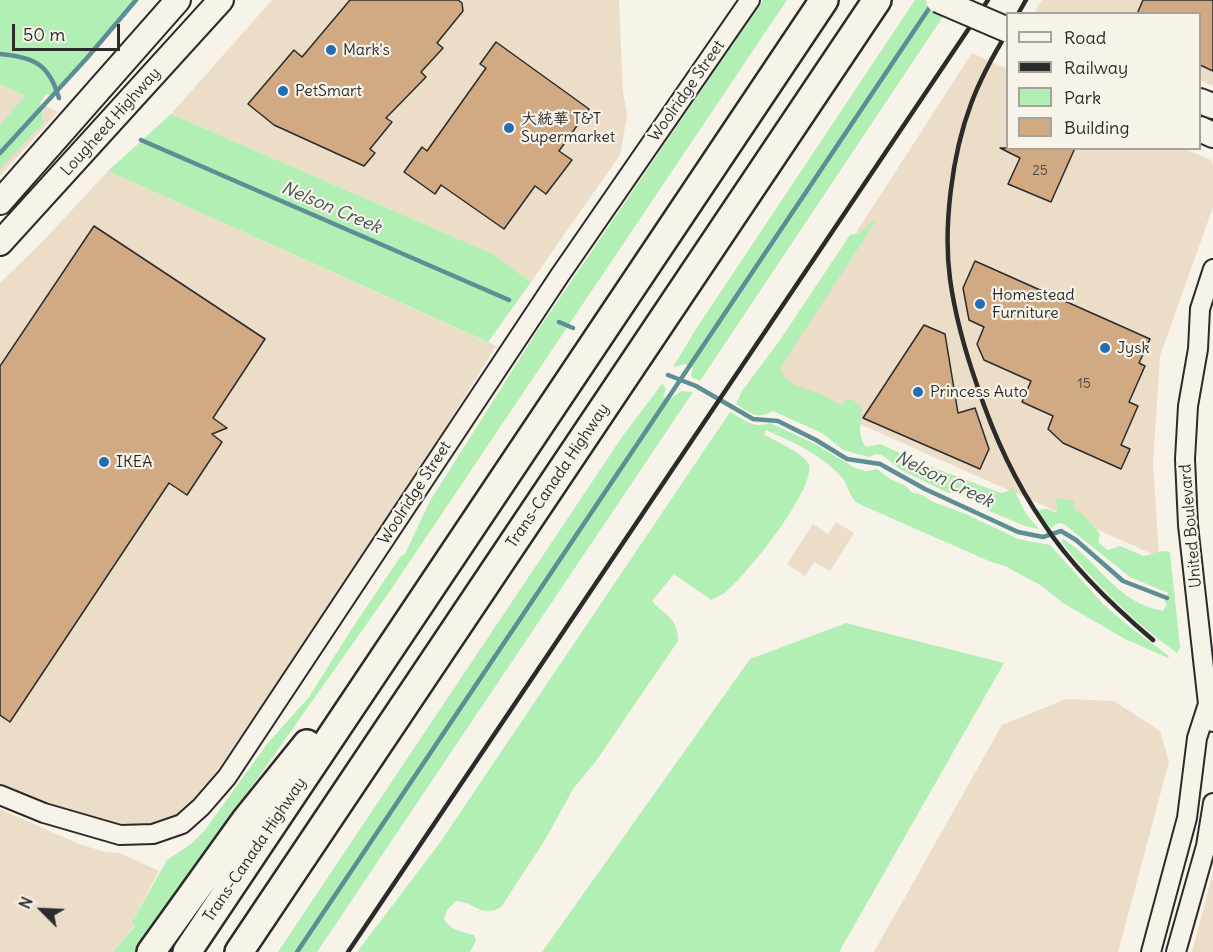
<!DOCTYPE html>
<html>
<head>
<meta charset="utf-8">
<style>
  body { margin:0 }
  #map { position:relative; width:1213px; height:952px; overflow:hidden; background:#f7f3e8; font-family:Delius,sans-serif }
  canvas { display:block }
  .legend { position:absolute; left:1006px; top:12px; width:195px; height:138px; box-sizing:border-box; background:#f7f3e8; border:2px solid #a5a39c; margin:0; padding:8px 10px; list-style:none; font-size:18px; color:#2b2b2b }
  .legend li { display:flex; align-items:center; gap:12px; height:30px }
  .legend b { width:30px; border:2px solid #a5a39c }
  .north { position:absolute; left:12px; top:880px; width:60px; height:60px; -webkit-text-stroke:4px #f7f3e8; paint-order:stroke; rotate:294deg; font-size:16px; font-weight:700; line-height:24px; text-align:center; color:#2b2b2b }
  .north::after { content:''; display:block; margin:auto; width:21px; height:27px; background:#2b2b2b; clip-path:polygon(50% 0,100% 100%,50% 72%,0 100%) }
  .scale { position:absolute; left:12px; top:24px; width:108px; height:27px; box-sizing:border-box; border:3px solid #2b2b2b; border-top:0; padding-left:8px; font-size:18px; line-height:21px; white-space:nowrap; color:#2b2b2b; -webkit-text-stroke:4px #f7f3e8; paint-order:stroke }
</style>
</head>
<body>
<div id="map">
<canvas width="1213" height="952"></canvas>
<ul class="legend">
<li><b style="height:8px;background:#f7f3e8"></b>Road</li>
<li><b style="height:8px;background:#2b2b2b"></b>Railway</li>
<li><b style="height:16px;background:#b1efb5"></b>Park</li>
<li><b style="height:16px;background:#d1a982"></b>Building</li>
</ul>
<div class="north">N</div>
<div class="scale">50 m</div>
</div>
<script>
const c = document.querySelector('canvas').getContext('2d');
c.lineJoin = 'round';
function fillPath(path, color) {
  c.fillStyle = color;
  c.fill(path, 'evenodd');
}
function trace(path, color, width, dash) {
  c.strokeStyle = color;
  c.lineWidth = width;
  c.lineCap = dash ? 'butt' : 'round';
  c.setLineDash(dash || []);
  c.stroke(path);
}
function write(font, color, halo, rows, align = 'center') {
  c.font = font + ' Delius,"LXGW WenKai TC",sans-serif';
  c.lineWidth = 4.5;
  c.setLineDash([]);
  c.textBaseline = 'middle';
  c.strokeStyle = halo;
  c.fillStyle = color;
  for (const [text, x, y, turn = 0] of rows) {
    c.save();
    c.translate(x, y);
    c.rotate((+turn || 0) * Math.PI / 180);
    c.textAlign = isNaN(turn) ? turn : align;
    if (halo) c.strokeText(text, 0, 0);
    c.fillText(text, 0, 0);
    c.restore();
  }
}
fillPath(new Path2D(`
  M272,0H619L623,92L627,116L620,155L531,282L493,254L171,114Z
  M1042,0H1213V86L1200,80V14H1042L1035,11Z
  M972,53L1007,69L1008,148L1185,149L1211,160L1213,165V207L1160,356L1153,463L1159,557L761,380Z
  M0,84L58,112L0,176Z
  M108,171L496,346L441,435L321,618L202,793L183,811L174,817L149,827L134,828L92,823L0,783V283L43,241Z
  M836,522L854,533L830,571L814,562L805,576L787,564L813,524L828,534Z
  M1066,699L1114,701L1160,731L1169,762L1118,952H874L1002,725Z
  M0,809L79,844L105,852L120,853L159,871L132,922L135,925L113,952H0Z
  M1213,872V952H1192Z`), '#ecddc9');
fillPath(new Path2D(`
  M0,0H139L50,95L46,94L40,103L43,123L0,169V125L25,96L0,84Z
  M763,0H787L392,588L135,952H113L135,926L132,922L167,860L191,844L205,830L267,744L309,697L351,630L401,556L405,554L430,501L536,333Z
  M915,0H954L700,381L693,378L691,375L693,368L686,364L673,367L698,326Z
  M171,114L493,254L531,282L488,342L108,171Z
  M876,221L780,368C785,385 805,388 820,394C827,397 835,402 842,406L847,399H851L862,406C862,421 856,434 866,447L880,444L926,465L1001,493L1008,491L1013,487L1026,514L1039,529L1025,526L987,510L981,499L960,491L948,493L901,470L882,455L876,454L869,457L843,450L822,433L773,411C756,420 751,413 736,404L742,391L780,340L850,235L860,233L871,222Z
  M662,384L666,388L663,397L670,399L681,391L693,392L317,952H278L622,437Z
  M730,412C746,420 751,429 770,423L815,444L855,468L866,471L877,469L890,479L906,486L911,492L922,495L933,502L966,514L1018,539L1050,545L1103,604L1131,628L1169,656L1168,658L1125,639L1063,603L1042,586L1005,566L991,562L857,503C848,495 848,483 840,475C820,454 791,441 766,430L764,434C774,441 806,454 809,465C815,490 744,579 723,594C719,596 715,598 711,600L674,574L652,601C665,616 678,617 678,641L596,761L573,789L545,840L501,907C481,919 476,902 456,901L447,910L444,919C450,930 462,932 474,935L476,940L470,952H357L439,844Z
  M1056,498L1074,501L1075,510L1083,515L1100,534L1098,542L1108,550L1120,546L1144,556L1162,551L1170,552L1180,648L1177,653C1132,621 1096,584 1061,542L1063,539C1100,562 1115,602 1163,611L1167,604L1164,602L1168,593L1130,577L1064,524L1058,523L1051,528L1049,526L1036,510L1047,509L1057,513Z
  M846,623L1004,663L839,952H542L750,659Z`), '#b1efb5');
trace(new Path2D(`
  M0,54C34,57 49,64 59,98
  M141,140L509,300
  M0,153L87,58L136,0
  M559,322L573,328
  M668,375L696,386L753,419L778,421L816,440L847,459L880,464L925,489L1018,532L1043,537L1061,531L1076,540L1123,581L1167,598
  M297,952L932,4`), '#5e8e95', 4.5);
const building = new Path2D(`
  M350,0H458L462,3L463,11L437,43L443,48L421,72L426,77L386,118L392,122L370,149L375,153L364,166L274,125L248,104L294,50L302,57Z
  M1143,0H1213V71L1200,65V14H1137Z
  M496,42L589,109L559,151L572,160L546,194L535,186L504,229L441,185L435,194L404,172L422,147L427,151L486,68L480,64Z
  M1000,148H1075L1051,202L1008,184L1020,158Z
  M94,226L265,339L213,418L227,428L212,434L222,442L187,495L169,483L10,722L0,715V366Z
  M975,261L1150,339L1139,363L1145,366L1129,402L1138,406L1121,445L1130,449L1121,469L1063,443L1048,429L1053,416L1022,402L1031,381L984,360L977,344L984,327L969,320L963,288Z
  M924,325L945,334L958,413L975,408L989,449L980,469L863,418Z`);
fillPath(building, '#d1a982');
trace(building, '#2b2b2b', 1.5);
const minor = new Path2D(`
  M1213,269L1200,309L1198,349L1188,406L1185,459L1188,525L1208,704L1213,722
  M0,795L44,813L120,835L153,834L182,824L201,807L227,777L560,275L750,0
  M1151,952L1187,818L1197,738L1208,704
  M1176,952L1206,846L1213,803`);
const major = new Path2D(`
  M1200,101L1213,106
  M1200,129L1213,135
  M0,202L178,0
  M0,243L221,0`);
const highway = new Path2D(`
  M151,952L245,821L307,744
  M187,952L824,0
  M239,952L877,0`);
trace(minor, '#2b2b2b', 22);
trace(major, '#2b2b2b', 28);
trace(highway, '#2b2b2b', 32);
trace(minor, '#f7f3e8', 18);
trace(major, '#f7f3e8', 24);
trace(highway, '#f7f3e8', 27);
trace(new Path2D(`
  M1018,14L1026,0
  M1008,31C994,54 980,79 971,104C952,154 943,227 950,279C955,315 965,351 977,385C993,434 1015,482 1044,524C1072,567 1114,607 1153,640
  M348,952L988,0`), '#2b2b2b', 4.5);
const majorBridge = new Path2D(`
  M938,0L1008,30`);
trace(majorBridge, '#2b2b2b', 28, []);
trace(majorBridge, '#f7f3e8', 24);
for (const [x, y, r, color] of [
  [331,50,6,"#1f6fb2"],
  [283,91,6,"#1f6fb2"],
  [509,128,6,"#1f6fb2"],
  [980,304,6,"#1f6fb2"],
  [1105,348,6,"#1f6fb2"],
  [918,392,6,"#1f6fb2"],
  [104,462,6,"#1f6fb2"]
]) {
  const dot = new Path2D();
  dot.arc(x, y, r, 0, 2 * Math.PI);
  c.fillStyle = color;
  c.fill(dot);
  trace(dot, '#f7f3e8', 2);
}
write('14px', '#544a41', null, [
  ["25",1040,171],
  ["15",1084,384]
]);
write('16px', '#2b2b2b', '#f7f3e8', [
  ["Mark's",343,50],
  ["PetSmart",295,91],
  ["大統華 T&T",521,119],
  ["Supermarket",521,137],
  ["Homestead",992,295],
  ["Furniture",992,313],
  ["Jysk",1117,348],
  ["Princess Auto",930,392],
  ["IKEA",116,462]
], 'left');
write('16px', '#2b2b2b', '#f7f3e8', [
  ["Woolridge Street",687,91,-55],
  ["Lougheed Highway",111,122,-48],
  ["Trans-Canada Highway",558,476,-56],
  ["Woolridge Street",415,493,-57],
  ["United Boulevard",1191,526,-95],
  ["Trans-Canada Highway",255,850,-56]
]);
write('italic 18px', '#405457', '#f7f3e8', [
  ["Nelson Creek",331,208,23],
  ["Nelson Creek",944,480,26]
]);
</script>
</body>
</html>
